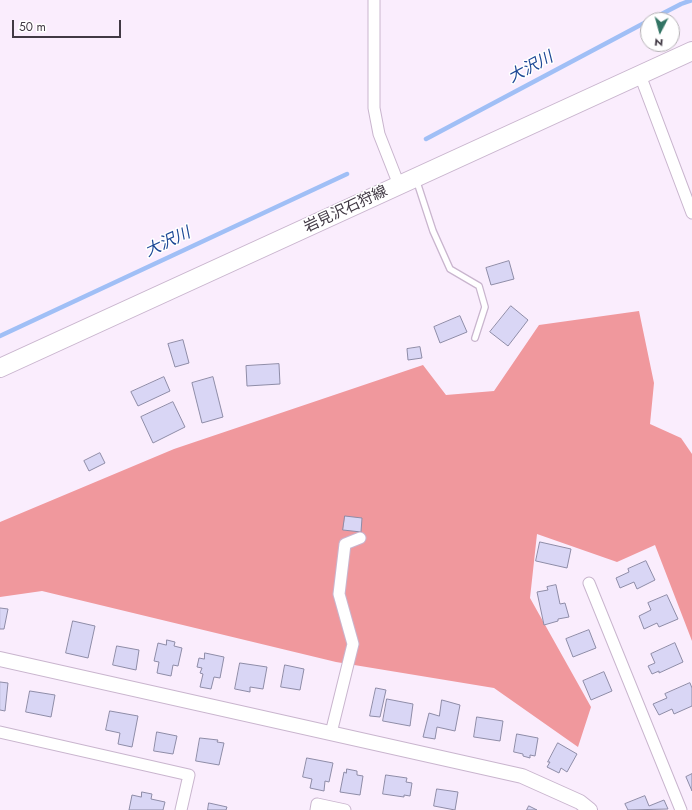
<!DOCTYPE html>
<html>
<head>
<meta charset="utf-8">
<style>
  body { margin:0 }
  #map { position:relative; width:692px; height:810px; overflow:hidden; background:#faedfd; font-family:Jost,sans-serif }
  canvas { display:block }
  .north { position:absolute; left:640px; top:12px; width:40px; height:40px; box-sizing:border-box; background:#fff; border:1px solid #b3b0b4; border-radius:50%; rotate:186deg; font-size:11px; font-weight:700; line-height:16px; text-align:center; color:#413944 }
  .north::after { content:''; display:block; margin:auto; width:14px; height:18px; background:#327464; clip-path:polygon(50% 0,100% 100%,50% 72%,0 100%) }
  .scale { position:absolute; left:12px; top:20px; width:109px; height:18px; box-sizing:border-box; border:2px solid #413944; border-top:0; padding-left:5px; font-size:12px; line-height:14px; white-space:nowrap; color:#413944; -webkit-text-stroke:3px #fff; paint-order:stroke }
</style>
</head>
<body>
<div id="map">
<canvas width="692" height="810"></canvas>
<div class="north">N</div>
<div class="scale">50 m</div>
</div>
<script>
const c = document.querySelector('canvas').getContext('2d');
c.lineJoin = 'round';
function fillPath(path, color) {
  c.fillStyle = color;
  c.fill(path, 'evenodd');
}
function trace(path, color, width, dash) {
  c.strokeStyle = color;
  c.lineWidth = width;
  c.lineCap = dash ? 'butt' : 'round';
  c.setLineDash(dash || []);
  c.stroke(path);
}
function write(font, color, halo, rows, align = 'center') {
  c.font = font + ' Jost,"Noto Sans JP",sans-serif';
  c.lineWidth = 3;
  c.setLineDash([]);
  c.textBaseline = 'middle';
  c.strokeStyle = halo;
  c.fillStyle = color;
  for (const [text, x, y, turn = 0] of rows) {
    c.save();
    c.translate(x, y);
    c.rotate((+turn || 0) * Math.PI / 180);
    c.textAlign = isNaN(turn) ? turn : align;
    if (halo) c.strokeText(text, 0, 0);
    c.fillText(text, 0, 0);
    c.restore();
  }
}
fillPath(new Path2D(`
  M639,311L654,383L650,424L681,438L692,454V641L655,545L617,562L537,534L530,598L591,707L578,747L494,688L336,662L42,591L0,597V522L174,449L423,365L446,395L494,391L539,325Z`), '#f0989d');
trace(new Path2D(`
  M650,20L681,4L692,0
  M426,139L648,21
  M0,336L347,174`), '#a0bff6', 4.5);
const building = new Path2D(`
  M509,261L514,279L491,285L486,268Z
  M511,306L528,320L508,346L490,332Z
  M460,316L467,332L440,343L434,327Z
  M183,340L189,363L175,367L168,344Z
  M420,347L422,358L408,360L407,349Z
  M279,364L280,384L247,386L246,366Z
  M164,377L170,391L138,406L131,392Z
  M213,377L223,417L202,423L192,383Z
  M173,402L185,427L153,443L141,417Z
  M100,453L105,463L89,471L84,461Z
  M345,516L362,518L361,532L343,530Z
  M540,542L571,549L567,568L536,561Z
  M646,561L655,580L637,589L634,582L620,588L616,578L629,572L628,569Z
  M556,585L560,604L565,603L569,617L558,619V621L544,625L537,592L548,590L547,587Z
  M667,595L678,619L659,627L657,623L644,629L639,616L651,610L648,603Z
  M0,608L8,609L4,629H0Z
  M73,621L95,626L88,658L66,653Z
  M589,630L596,648L573,657L566,639Z
  M167,640L175,642L174,646L182,648L178,666L173,665L171,676L157,673L159,662L154,661L158,643L166,645Z
  M675,643L683,662L659,673V671L652,674L648,666L655,663L651,654Z
  M117,646L139,650L136,670L113,665Z
  M205,653L224,657L220,678L214,677L211,689L200,687L203,674L200,673L202,668L197,667L199,658L204,659Z
  M240,663L267,667L263,689L250,687V692L235,689Z
  M285,665L304,669L300,690L281,687Z
  M604,672L612,691L591,700L583,681Z
  M0,682L8,683L5,711L0,710Z
  M690,683L692,688V706L674,714L672,709L659,715L653,704L667,698L665,694Z
  M376,688L386,690L380,717L370,716Z
  M30,691L55,695L51,717L26,712Z
  M387,699L413,704L410,726L383,721Z
  M442,700L460,705L455,731L437,727L435,739L423,737L429,713L439,716Z
  M110,711L138,716L132,747L118,744L120,733L106,730Z
  M477,717L503,721L500,741L474,737Z
  M157,732L177,736L173,754L154,751Z
  M517,734L538,738L535,756L530,755V758L523,756V754L514,752Z
  M200,738L218,740L217,742L224,743L219,765L196,761Z
  M558,743L577,754L567,772L561,768L559,773L547,767L550,762H548Z
  M307,758L333,763L329,782L325,781L324,791L310,788L312,779L303,777Z
  M347,769L357,771V775L363,776L360,795L340,792L344,772L346,773Z
  M692,774V791L686,777Z
  M386,775L407,778L406,782L412,783L410,796L404,795V797L383,794Z
  M437,789L458,792L455,810L434,806Z
  M142,792L152,794L151,799L165,802L163,810H129L132,795L141,797Z
  M645,796L649,806L664,800L668,809L628,810L625,804Z
  M209,803L227,807L226,810H208Z
  M529,806L537,810H527Z`);
fillPath(building, '#d9d6f5');
trace(building, '#8e8ca7', 1);
const service = new Path2D(`
  M416,179L433,231L450,269L479,286L485,307L475,338`);
const minor = new Path2D(`
  M374,0V108L379,134L399,185
  M640,75L692,213
  M589,583L681,810
  M0,732L189,775L181,810
  M331,733L353,644L339,594L345,544L360,538
  M316,810L317,804L345,810`);
const tertiary = new Path2D(`
  M0,659L522,776L580,802L590,810`);
const primary = new Path2D(`
  M0,368L692,51`);
trace(service, '#c9b5ce', 8);
trace(minor, '#c9b5ce', 13);
trace(tertiary, '#c9b5ce', 16);
trace(primary, '#c9b5ce', 20);
trace(service, '#fff', 5.5);
trace(minor, '#fff', 11);
trace(tertiary, '#fff', 14);
trace(primary, '#fff', 18);
write('15px', '#413944', '#fff', [
  ["岩見沢石狩線",346,210,-25]
]);
write('italic 16px', '#1d4896', '#fff', [
  ["大沢川",531,68,-28],
  ["大沢川",168,243,-25]
]);
</script>
</body>
</html>
